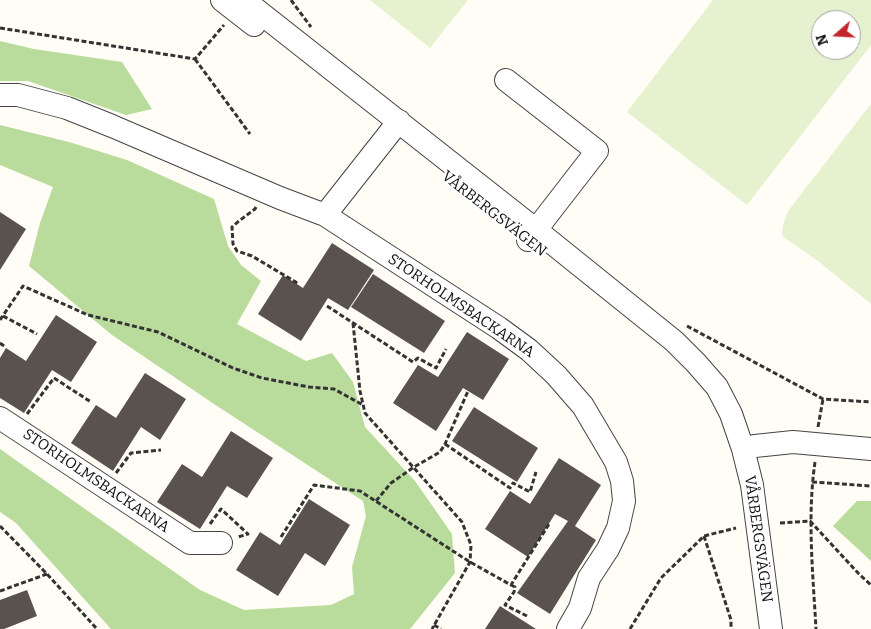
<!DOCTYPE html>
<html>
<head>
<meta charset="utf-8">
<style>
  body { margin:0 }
  #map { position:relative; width:871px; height:629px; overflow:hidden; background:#fffdf5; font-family:Bitter,serif }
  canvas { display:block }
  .north { position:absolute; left:811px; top:10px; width:50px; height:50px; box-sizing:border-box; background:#fff; border:1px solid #a0a0a0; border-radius:50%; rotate:251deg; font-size:14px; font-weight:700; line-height:20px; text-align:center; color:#111 }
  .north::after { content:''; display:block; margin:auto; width:18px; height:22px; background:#c4262e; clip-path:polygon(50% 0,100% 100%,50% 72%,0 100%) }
</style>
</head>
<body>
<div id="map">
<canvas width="871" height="629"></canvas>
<div class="north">N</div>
</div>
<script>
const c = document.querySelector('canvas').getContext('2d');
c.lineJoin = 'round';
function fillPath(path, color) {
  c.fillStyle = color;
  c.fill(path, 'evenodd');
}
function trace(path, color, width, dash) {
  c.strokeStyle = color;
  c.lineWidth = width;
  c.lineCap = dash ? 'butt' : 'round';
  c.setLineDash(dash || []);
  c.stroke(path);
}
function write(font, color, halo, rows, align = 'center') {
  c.font = font + ' Bitter,serif';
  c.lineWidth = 5;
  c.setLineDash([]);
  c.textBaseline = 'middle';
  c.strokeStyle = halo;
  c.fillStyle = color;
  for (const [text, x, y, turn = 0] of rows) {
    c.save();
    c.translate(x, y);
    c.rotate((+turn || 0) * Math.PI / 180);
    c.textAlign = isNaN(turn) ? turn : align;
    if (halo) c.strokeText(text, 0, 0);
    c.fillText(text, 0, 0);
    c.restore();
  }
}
fillPath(new Path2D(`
  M0,41L34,49L122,62L152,109L126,115L28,81H0Z
  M0,125L69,142L127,160L214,199L228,246L241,265L261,281L237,324L306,361L332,353L353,382L365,427L415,481L452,534L455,573L410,629H111L16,523L0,512V449L200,590L244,610L331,605L354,594L352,567L366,516L363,501L214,404L112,335L29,266L40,223L53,187L0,165Z
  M857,501H871V561L833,526Z`), '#b9dc9c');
fillPath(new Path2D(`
  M370,0H468L430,48Z
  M713,0H871V45L747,205L627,112ZM821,20H851V50H821Z
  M871,104V304L818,261L782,236C782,225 785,217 791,207Z`), '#e6f2cf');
fillPath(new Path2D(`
  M0,212L26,229L0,270Z
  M332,243L374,270L348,310L328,298L301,341L258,314L283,275L303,288Z
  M373,274L445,321L424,353L351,307Z
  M56,315L97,342L71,382L52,370L24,413L0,398V358L6,348L26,361Z
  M467,332L509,359L483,400L463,388L436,431L393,403L418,365L438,377Z
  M145,373L186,399L160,440L141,427L113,471L71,443L96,405L116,418Z
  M474,407L538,448L517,482L452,441Z
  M231,431L273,458L247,498L227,486L200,529L157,502L182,464L202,477Z
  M559,458L601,485L575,526L596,540L550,614L517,593L568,521L555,514L528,557L485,529L510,491L530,504Z
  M309,499L350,525L325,566L305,553L278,596L236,570L260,532L280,545Z
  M27,590L37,616L4,629H0V600Z
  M500,606L536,629H485Z`), '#5a524d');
const minor = new Path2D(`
  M222,0L254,25
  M244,0L536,230L674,341L696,363L717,387L731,414L743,449L752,485L771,629
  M506,80L597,151L528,240
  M0,95H18L67,108L112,126L280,198L325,215L499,328L529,350L556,375L583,406L616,462L622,481L624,501L618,528L608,549L589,578L580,608L568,629
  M325,215L399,121
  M0,418L190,543H221
  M743,449L755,446L793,442L871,449`);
trace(minor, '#444', 24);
trace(new Path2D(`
  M291,0L311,27
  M0,28L195,59L224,25
  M195,59L250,134
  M256,207L255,209L239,221L232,227L233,244L237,251L252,256L299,284
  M327,306L413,362L418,358L436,368L446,349
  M3,316L37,334
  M0,320L23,286L88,315L158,332L233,368L262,378L309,387L334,389L363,405
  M353,323L360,391L365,413L462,522L471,545L470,562L432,629
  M687,326L823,399L871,402
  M0,343L4,346
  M27,414L54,378L91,402
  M818,427L823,399
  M445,444L510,488L513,483L530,492L536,472
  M815,462C807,517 813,574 816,629
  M116,473L131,453L161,450
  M812,482L871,486
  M376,501L391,483L414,467L440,452L445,444L468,391
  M780,523L810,521L859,574L871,585
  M210,524L221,509L248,534L238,537
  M0,526L47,574L97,629
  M704,536L731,620V629
  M281,537L314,485L360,491L470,562L511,585L549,524
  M511,585L515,587L514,592L505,605L527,616
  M0,591L47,574
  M434,625L441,629
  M630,629L661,578L704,536L736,528`), '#333', 3, [5, 2.5]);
trace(minor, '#fff', 22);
write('15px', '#111', '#fff', [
  ["VÅRBERGSVÄGEN",494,214,38],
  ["STORHOLMSBACKARNA",461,306,34],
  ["STORHOLMSBACKARNA",96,481,34],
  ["VÅRBERGSVÄGEN",758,539,82]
]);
</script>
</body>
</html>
